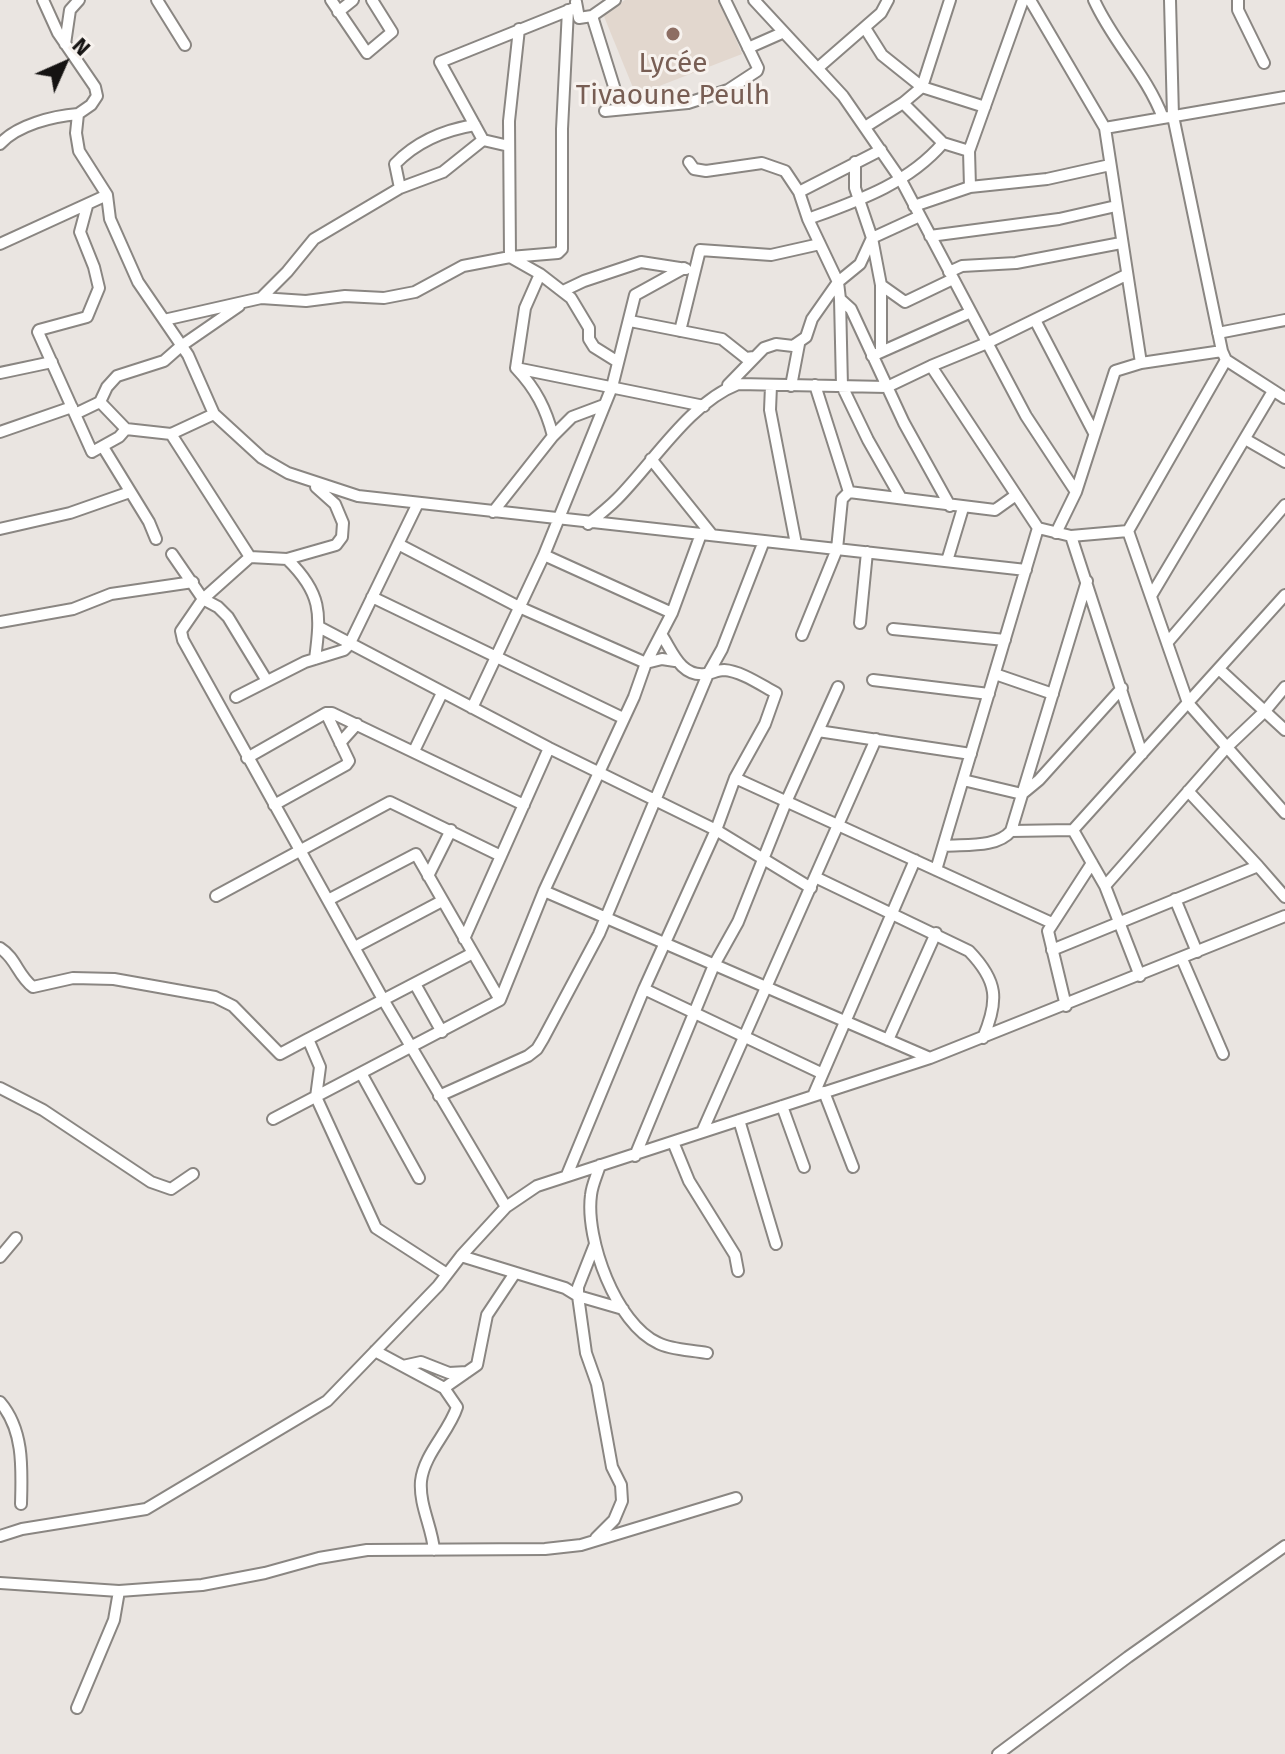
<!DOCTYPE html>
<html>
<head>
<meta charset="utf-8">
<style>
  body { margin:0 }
  #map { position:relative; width:1285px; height:1754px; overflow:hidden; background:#eae5e1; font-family:"Fira Sans",sans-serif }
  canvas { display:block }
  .north { position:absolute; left:24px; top:24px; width:80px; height:80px; -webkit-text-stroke:6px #f7f2ee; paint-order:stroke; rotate:45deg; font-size:22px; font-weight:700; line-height:32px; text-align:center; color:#151312 }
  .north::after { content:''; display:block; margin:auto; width:28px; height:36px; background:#151312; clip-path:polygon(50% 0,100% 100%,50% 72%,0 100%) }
</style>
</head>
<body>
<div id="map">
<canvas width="1285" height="1754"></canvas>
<div class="north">N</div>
</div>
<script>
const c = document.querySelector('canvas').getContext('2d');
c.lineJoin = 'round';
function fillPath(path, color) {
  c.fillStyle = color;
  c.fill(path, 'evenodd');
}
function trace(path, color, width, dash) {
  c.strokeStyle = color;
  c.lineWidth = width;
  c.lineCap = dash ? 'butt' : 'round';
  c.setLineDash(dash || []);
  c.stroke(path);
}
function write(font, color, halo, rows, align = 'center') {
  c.font = font + ' "Fira Sans",sans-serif';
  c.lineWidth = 6;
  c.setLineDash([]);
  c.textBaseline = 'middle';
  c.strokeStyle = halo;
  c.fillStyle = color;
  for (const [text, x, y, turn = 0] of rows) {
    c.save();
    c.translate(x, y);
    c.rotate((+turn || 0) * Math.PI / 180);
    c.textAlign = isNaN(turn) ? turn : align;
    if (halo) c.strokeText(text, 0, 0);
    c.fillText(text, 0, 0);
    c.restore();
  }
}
fillPath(new Path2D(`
  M625,0H720L742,54L636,95L603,14Z`), '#e2d7ce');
const minor = new Path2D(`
  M43,0L58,33L95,87L97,96L91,105L78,114L76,133L79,151L107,195L110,219L138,282L188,355L214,414L262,458L288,473L358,496L1026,570
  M157,0L185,45
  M331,0L367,53L392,32L372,0
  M754,0L843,96L901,180L1026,416L1076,492
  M1030,0L1105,128L1141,363
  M1094,0C1114,44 1146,73 1163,118
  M1170,0L1173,116L1222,351L1226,360L1285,398
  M1238,0V10L1264,63
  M576,2L579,18L592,16L615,0
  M338,12L353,0
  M592,16L621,109
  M865,28L882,55L922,87L985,107
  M519,29L509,121L510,257L540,274
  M65,44L70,10L79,0
  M748,48L782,33
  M819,67L881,13L888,0
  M903,103L943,143L969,151
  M605,111L688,103L728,90L757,71L758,68L725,0
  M865,127L903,103L922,87L950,0
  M1105,128L1285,97
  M483,140L440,62L577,7
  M483,140L509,146
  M0,144C17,125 53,116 78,114
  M689,162L694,169L706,171L762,163L785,171L799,192L808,219L838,282L840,299L851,309L904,423L950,506
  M970,187L969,151L1023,0
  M400,188L443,172L483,140
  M799,192L881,150
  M87,206L80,232L94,267L99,288L87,317L39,330L38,332L92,452L119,437L126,429L171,434L214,414
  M914,206L970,187L1047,179L1110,165
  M920,216L872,238L881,285L905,302L953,279
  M808,219C857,201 908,184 943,143
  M930,236L1059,219L1116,206
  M0,244L107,195
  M949,272L962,266L1016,263L1121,243
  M881,285V352
  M563,291L584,281L641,262L686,269
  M261,298L287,272L314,239L400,188L395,164C417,141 444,130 475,125
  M840,299L842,386L868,440L901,498
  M164,320L261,298L306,301L345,296L384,298L415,292L463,266L510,257L558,253L562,249V129L568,10
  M1035,320L1094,433
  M630,321L722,339L746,358L754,357
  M680,331L700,250L771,255L820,244
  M1218,333L1285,320
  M872,356L971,312
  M1226,360L1128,531L1188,703L1285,813
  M931,366L1038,528L1071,536L1128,531
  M516,368L525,308L540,274L571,298L589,328V339L594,347L618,362
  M516,368L704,406
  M516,368C536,389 546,409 553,436
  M0,373L52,362
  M728,385L764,348L776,344L793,346L806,337L812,319L838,282L860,264L872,238L855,188V162
  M815,385L849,492
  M771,386L770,410L796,544
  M791,386L799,344
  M100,402L126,429
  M75,414L100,402L107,387L117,376L164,361L181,346L239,306
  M0,432L72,407
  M171,434L250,557
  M1245,439L1285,462
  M103,447L149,522L156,539
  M651,459L712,535
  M316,487L335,504L343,523L342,537L336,545L287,559L250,557L203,599L181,631L183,640L384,1001L506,1207
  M849,492L995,510L1016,495
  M493,512L553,436L572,417L604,405
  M588,524C598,516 608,508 617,499C653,463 689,403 738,384L887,387L931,366L987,343L1126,275
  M0,529L70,513L130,492
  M1056,533L1076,492L1115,371L1141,363L1222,351
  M1071,536L1142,754
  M398,544L519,607L646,663L662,659L675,661
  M172,554L203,599L218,607L228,617L267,681
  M287,559C322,593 321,613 315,659
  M947,561L963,508
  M1151,596L1273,391
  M372,597L623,718
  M672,613L544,555L612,387L635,295L684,268
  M0,622L73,609L111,594L193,582
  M860,623L867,552
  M319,627L549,748L716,830L735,778L765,724L776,693C761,685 741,671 724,670C717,670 711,674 705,674C680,677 672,650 661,634
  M893,629L1005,640
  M802,635L837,549L842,499L849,492
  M1167,643L1285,505
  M1219,669L1285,730
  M995,674L1053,694
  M873,680L989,694
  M236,697L305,662L344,650L349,645L418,503
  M472,708L544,555
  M818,731L971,754
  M340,743L357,724
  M414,751L442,693
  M247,758L326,713H332L524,805
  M735,778L1052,923
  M963,780L1022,794L1039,780L1122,688
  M1188,791L1258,866
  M274,805L346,765L349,761L326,713
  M1073,830L1105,886L1140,976
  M1011,831L1073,830L1285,595
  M944,846C965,844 997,848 1011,831L1087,581
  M936,870L1038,528
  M428,876L451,830
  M815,877L969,951C998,981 999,1000 983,1038
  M1105,886L1227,747L1265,711L1285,687
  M544,891L930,1058
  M216,896L390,802L501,856
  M1175,899L1197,952
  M464,939L549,748
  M355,947L442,901
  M0,948C16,958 18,976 33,987L73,978L114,979L215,997L233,1006L280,1054L308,1039
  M1052,950L1258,866L1285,897
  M1182,959L1223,1054
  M415,984L442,1032
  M644,989L821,1073
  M500,1000L544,891L634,697L646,663L672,613L701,534
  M1066,1006L1048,931L1092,863
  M888,1040L936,933
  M361,1073L419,1178
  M0,1088L43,1110L151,1182L171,1189L193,1174
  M824,1092L853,1167
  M439,1096L528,1056L537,1049L543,1039L599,934L708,674L722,649L764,541
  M813,1096L915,860
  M782,1106L804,1167
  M273,1119L500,1000L416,854L328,900
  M739,1120L776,1244
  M702,1132L876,739
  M673,1142L689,1181L735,1255L738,1271
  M635,1156L714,965L738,922L786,802L838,687
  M600,1165C597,1175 592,1185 591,1195C585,1239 616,1324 658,1343C671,1350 692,1350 707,1353
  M567,1175L644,989L716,830L811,888
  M595,1244L578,1287V1296L623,1309
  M461,1256L565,1288L578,1296L586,1353L597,1384L612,1467L621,1485L622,1501L614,1520L596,1538
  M0,1257L16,1238
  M447,1274L376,1228L316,1097L320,1067L308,1039L473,953
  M375,1351L444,1388L457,1407C449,1432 424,1454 421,1481C419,1505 432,1527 434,1550
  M403,1366L421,1362L449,1373L467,1372
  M444,1388L477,1365L487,1315L515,1273
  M0,1402C24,1430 22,1468 21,1504
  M0,1536L22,1529L146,1509L327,1401L438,1286L461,1256L506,1207L537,1186L930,1058L1285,916
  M0,1583L119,1591L202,1585L265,1573L319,1558L367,1550L545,1549L581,1545L736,1498
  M77,1708L114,1620L119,1591
  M998,1754L1128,1657L1285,1546`);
trace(minor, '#8a8682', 14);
trace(minor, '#fff', 10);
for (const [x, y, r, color] of [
  [673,34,8,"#8d6e63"]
]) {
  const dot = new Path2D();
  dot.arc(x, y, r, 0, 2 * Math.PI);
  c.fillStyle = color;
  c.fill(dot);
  trace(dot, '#f7f2ee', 3);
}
write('28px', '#785e54', '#f7f2ee', [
  ["Lycée",673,64],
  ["Tivaoune Peulh",673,96]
]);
</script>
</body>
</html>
